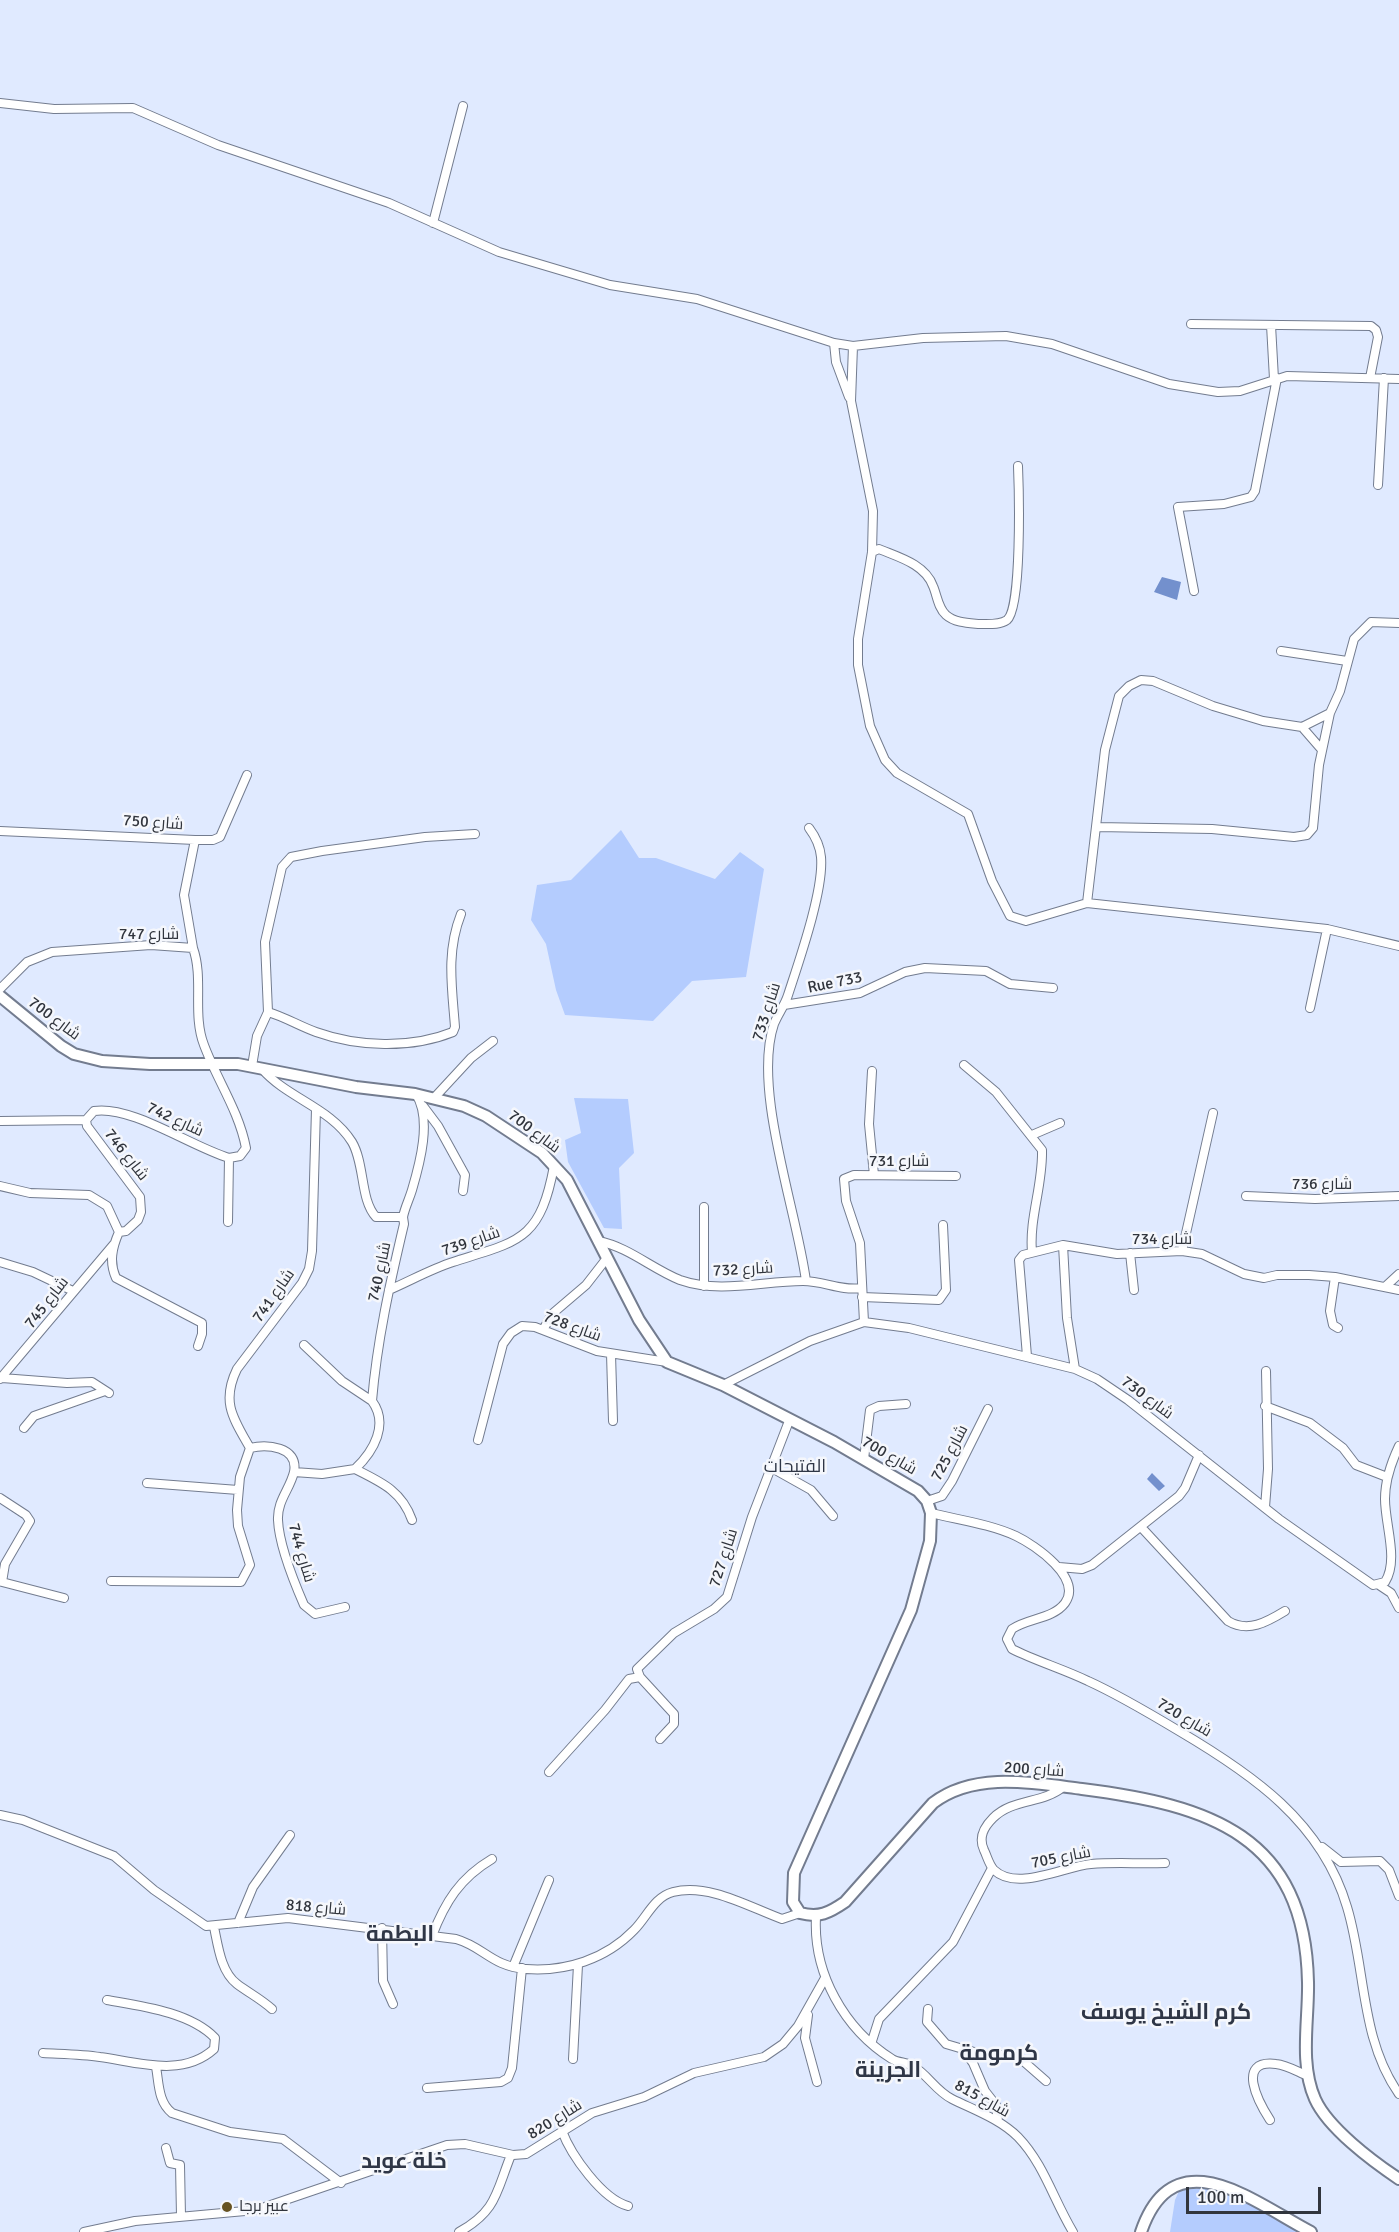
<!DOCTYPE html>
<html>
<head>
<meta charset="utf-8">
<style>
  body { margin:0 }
  #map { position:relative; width:1399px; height:2232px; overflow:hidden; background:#e0eaff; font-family:Signika,sans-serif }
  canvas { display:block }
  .scale { position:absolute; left:1186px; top:2187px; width:135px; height:27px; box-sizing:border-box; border:3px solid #31353d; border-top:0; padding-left:8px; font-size:18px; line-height:21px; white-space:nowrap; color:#31353d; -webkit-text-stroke:4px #f5f7fc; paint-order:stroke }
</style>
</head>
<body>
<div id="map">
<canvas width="1399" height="2232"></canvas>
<div class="scale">100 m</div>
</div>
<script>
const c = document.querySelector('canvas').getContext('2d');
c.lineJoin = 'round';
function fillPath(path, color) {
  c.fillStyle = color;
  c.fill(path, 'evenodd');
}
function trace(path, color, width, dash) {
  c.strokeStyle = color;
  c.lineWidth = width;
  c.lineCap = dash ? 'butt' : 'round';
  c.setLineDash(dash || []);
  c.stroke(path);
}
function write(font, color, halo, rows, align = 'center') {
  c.font = font + ' Signika,Cairo,sans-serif';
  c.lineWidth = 5;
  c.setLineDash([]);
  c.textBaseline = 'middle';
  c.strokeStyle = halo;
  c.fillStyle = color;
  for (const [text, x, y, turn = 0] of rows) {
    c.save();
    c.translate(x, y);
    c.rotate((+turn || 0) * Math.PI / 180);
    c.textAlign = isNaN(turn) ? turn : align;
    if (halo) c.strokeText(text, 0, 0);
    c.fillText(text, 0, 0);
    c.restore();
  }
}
fillPath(new Path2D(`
  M621,830L639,858H656L715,879L740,852L764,869L746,977L692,981L653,1021L565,1015L556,990L546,944L531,920L537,885L571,880Z
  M574,1098L628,1099L634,1153L619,1168L622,1229L604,1228L568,1162L565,1140L581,1133Z
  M1190,2187L1222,2188L1300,2232H1170L1175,2200L1179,2191Z`), '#b4ccfe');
fillPath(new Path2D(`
  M1162,577L1181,582L1177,600L1154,592Z
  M1152,1473L1165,1486L1159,1491L1147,1479Z`), '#7390cd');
const minor = new Path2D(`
  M0,103L54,109L133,108L218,145L389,203L499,252L610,285L697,299L834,343L853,346L923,338L1006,336L1052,344L1169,384L1218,392L1240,391L1287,376L1399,379
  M433,223L463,106
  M1191,324L1371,326L1376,330L1378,337L1370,378
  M1271,325L1274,379
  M834,343L836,362L849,397
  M853,346L851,401L873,511L872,552L858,639V665L870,726L885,760L897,773L968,814L992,881L1010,916L1026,921L1087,903L1327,929L1399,946
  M1378,485L1384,378
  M872,552L879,549C898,557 925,564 933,586C937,595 938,608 946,615C955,623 969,623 980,624C989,624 1000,625 1007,620C1022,608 1019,490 1018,466
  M1194,591L1178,507L1224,504L1251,497L1255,491L1277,378
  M1281,651L1347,661
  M1302,727L1322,750
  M1097,827L1212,829L1294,837L1307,835L1313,828L1319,765L1330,713L1340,691L1354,639L1371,622L1399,623
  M0,831L195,840L184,895L193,948
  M195,840H213L220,837L247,775
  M1087,903L1105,750L1119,696L1129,686L1141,680L1153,681L1213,706L1263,721L1302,727L1330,713
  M0,989L27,962L52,952L151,945L193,948C204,979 192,1014 204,1045C217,1080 239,1111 246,1148L240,1156L229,1158C190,1146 131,1105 94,1111L86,1120L0,1121
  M784,1005L860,993L905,972L925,968L986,971L1010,984L1053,988
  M1310,1008L1327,929
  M268,1012C285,1017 299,1026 316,1032C358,1047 411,1049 453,1032L455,1027C452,987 446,952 461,914
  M964,1065L996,1092L1042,1150C1043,1185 1029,1218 1032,1252
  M252,1066L257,1036L268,1012L265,942L282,867L291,857L322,851L425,837L475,834
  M262,1069C287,1098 331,1108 352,1142C365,1164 360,1200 376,1217H403L404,1224C390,1283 377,1341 372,1401C389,1424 374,1451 355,1469C381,1482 402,1491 412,1520
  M872,1071L869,1124L874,1175
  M434,1098L471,1058L493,1041
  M423,1106L438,1126L465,1175L463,1191
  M86,1120L87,1126L140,1197L141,1212L138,1220L126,1231L119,1232
  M1032,1135L1060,1123
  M0,1186L30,1193L89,1195L107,1206L119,1232C112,1248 109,1262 116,1278L202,1323V1334L198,1346
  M1246,1196L1315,1199L1399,1196
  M403,1217C405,1207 409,1200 412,1190C420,1163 432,1119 416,1094
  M228,1222L229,1158
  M598,1241C629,1247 652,1269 680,1280C720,1294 762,1281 803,1281C824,1281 840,1291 861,1288
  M1063,1245L1067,1318L1075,1369
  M1182,1251L1213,1113
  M1130,1253L1134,1290
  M0,1262L33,1272L73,1291
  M1335,1277L1330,1311L1333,1325L1338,1328
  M806,1281C797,1211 752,1089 774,1024C778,1014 785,1005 788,995C799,961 824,890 821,857C820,846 815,836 809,828
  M704,1286V1207
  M1386,1286L1399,1274
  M389,1290C410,1281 431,1269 453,1262C519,1241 540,1241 554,1166
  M862,1297L939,1300L946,1290L943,1225
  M864,1322L860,1243L846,1201L844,1179L854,1175L956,1176
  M543,1330L552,1314L586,1285L607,1258
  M304,1345L342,1381L372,1401
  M611,1354L613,1421
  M1027,1356L1019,1260L1023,1255L1063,1245L1117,1254L1182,1251L1202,1254L1244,1274L1264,1278L1277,1275H1309L1335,1277L1399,1290
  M2,1378L67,1383L92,1382L109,1393
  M0,1379L114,1244
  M723,1385L810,1341L864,1322L909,1328L1075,1369L1097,1379L1128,1400L1279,1519L1373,1585L1385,1582C1399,1560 1385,1525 1385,1499C1385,1480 1391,1463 1399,1446
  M1265,1406L1310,1423L1343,1448L1356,1465L1387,1477
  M24,1428L34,1416L105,1391
  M478,1440L503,1344L511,1333L522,1326L535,1327L597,1351L667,1362
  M250,1448C233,1418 221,1402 237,1369L302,1283L309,1269L312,1251L316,1109
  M864,1459L870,1410L879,1406L906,1404
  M770,1467L811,1490L833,1516
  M294,1472L322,1474L355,1469
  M147,1483L238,1490
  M0,1498L26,1515L30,1521L5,1564L2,1582L64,1598
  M927,1501L942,1496L952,1481L988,1409
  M1265,1507L1268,1469L1266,1371
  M931,1513C959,1520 990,1524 1016,1536C1035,1545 1083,1578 1065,1603C1053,1619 1028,1618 1012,1629L1007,1639L1012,1649C1036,1661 1063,1669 1088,1681C1119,1695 1149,1713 1179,1731C1252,1774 1322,1822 1347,1907C1366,1969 1360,2039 1399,2094
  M1141,1527L1228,1621C1248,1633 1267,1622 1285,1611
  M1059,1567L1082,1569L1092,1565L1179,1496L1185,1488L1199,1455
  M111,1581L241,1582L250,1565L238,1526L237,1510L240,1477L250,1448C266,1444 299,1446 294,1472C290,1489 277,1501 278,1520C279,1545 294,1582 304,1605L315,1614L345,1607
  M1379,1585L1391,1593L1399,1608
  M640,1677L674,1714V1724L660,1739
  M549,1772L605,1710L629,1679L640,1677L637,1669L674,1633L714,1609L727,1597L752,1517L789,1421
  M1063,1787C1043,1804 1013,1798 993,1818C984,1827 978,1837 984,1850C987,1856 989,1865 994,1870C1017,1892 1065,1866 1091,1864C1115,1862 1140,1864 1165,1863
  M0,1815L23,1820L114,1856L154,1890L206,1926L288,1918L456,1939C484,1947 491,1966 526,1969C566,1972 606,1959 634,1930C647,1917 654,1897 673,1892C709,1883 749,1907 782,1919L800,1913
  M1322,1847L1341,1862L1380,1861L1389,1870L1399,1896
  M816,1917C813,1973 844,2029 892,2059C898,2063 907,2062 913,2066C928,2075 936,2091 952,2099C974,2110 1000,2119 1018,2137C1044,2164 1054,2201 1073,2232
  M238,1923L253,1887L290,1835
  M214,1927C218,1946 221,1972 237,1984C249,1993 261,1999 272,2009
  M382,1928L383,1981L393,2004
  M432,1936C445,1902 460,1878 492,1859
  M513,1967L549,1880
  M928,2009L927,2022L946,2044L963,2049L973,2063L985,2091L996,2105L998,2121
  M808,2015L805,2038L817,2082
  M872,2041L879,2019L953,1942L992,1868
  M963,2049L986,2055H1009L1022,2060L1046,2081
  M43,2053C62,2054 82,2054 100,2057C137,2062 182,2078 214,2049L215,2038C190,2012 141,2006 107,2000
  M573,2059L578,1965
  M156,2067C159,2083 158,2102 172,2113L230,2132L283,2139L341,2183
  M427,2088L501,2082L508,2078L512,2068L522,1968
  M1270,2120C1259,2103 1235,2059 1276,2064C1287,2065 1298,2072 1308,2076
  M562,2131C571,2155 602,2199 628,2206
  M166,2148L170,2163L180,2165L181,2216
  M84,2232L135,2221L256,2210L447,2145L465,2144L513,2155L526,2154L592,2113L644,2097L694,2073L764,2057L783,2044L798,2026L825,1978
  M459,2232C497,2211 496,2192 511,2155`);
const secondary = new Path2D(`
  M0,996L61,1046L74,1054L102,1061L150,1064H238L356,1087L415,1094L464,1106L486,1116L542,1153L567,1180L639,1320L667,1362L723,1385L834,1442L918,1491L927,1501L931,1513L930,1541L911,1610L794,1873L793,1902L800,1913C819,1918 829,1913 845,1902L933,1803C975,1771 1034,1783 1082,1789C1209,1805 1305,1835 1308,1982C1309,2019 1299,2063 1315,2099C1328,2128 1372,2161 1399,2179
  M1141,2232C1174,2135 1255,2203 1311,2232`);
trace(minor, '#737c8f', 10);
trace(secondary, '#737c8f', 14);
trace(minor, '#fff', 8);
trace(secondary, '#fff', 10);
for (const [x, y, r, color] of [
  [227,2207,6,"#675322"]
]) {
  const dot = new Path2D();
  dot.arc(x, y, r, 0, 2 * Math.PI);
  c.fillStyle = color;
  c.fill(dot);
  trace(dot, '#f5f7fc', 2);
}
write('16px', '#31353d', '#f5f7fc', [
  ["شارع 750",153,823,4],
  ["شارع 747",149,935],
  ["Rue 733",835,983,-12],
  ["شارع 733",767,1012,-72],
  ["شارع 700",54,1019,37],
  ["شارع 742",175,1120,25],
  ["شارع 700",534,1132,37],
  ["شارع 746",126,1155,52],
  ["شارع 731",899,1162],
  ["شارع 736",1322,1185],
  ["شارع 734",1162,1240],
  ["شارع 739",471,1242,-19],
  ["شارع 732",743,1270,-3],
  ["شارع 740",380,1272,-78],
  ["شارع 741",274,1296,-55],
  ["شارع 745",47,1303,-52],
  ["شارع 728",572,1327,20],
  ["شارع 730",1147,1398,37],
  ["شارع 725",950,1453,-62],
  ["شارع 700",889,1456,30],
  ["شارع 744",301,1553,74],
  ["شارع 727",724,1558,-72],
  ["شارع 720",1184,1718,31],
  ["شارع 200",1034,1770,4],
  ["شارع 705",1061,1858,-11],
  ["شارع 818",316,1908,5],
  ["شارع 815",982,2099,29],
  ["شارع 820",555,2120,-32]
]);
write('16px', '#31353d', '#f5f7fc', [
  ["عبير برجا",239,2207]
], 'left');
write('18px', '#2f3646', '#f5f7fc', [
  ["الفتيحات",795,1467]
]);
write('bold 22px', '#2f3646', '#f5f7fc', [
  ["البطمة",400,1935],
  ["كرم الشيخ يوسف",1166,2013],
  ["كرمومة",999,2054],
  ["الجرينة",888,2071],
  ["خلة عويد",404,2162]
]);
</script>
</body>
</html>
